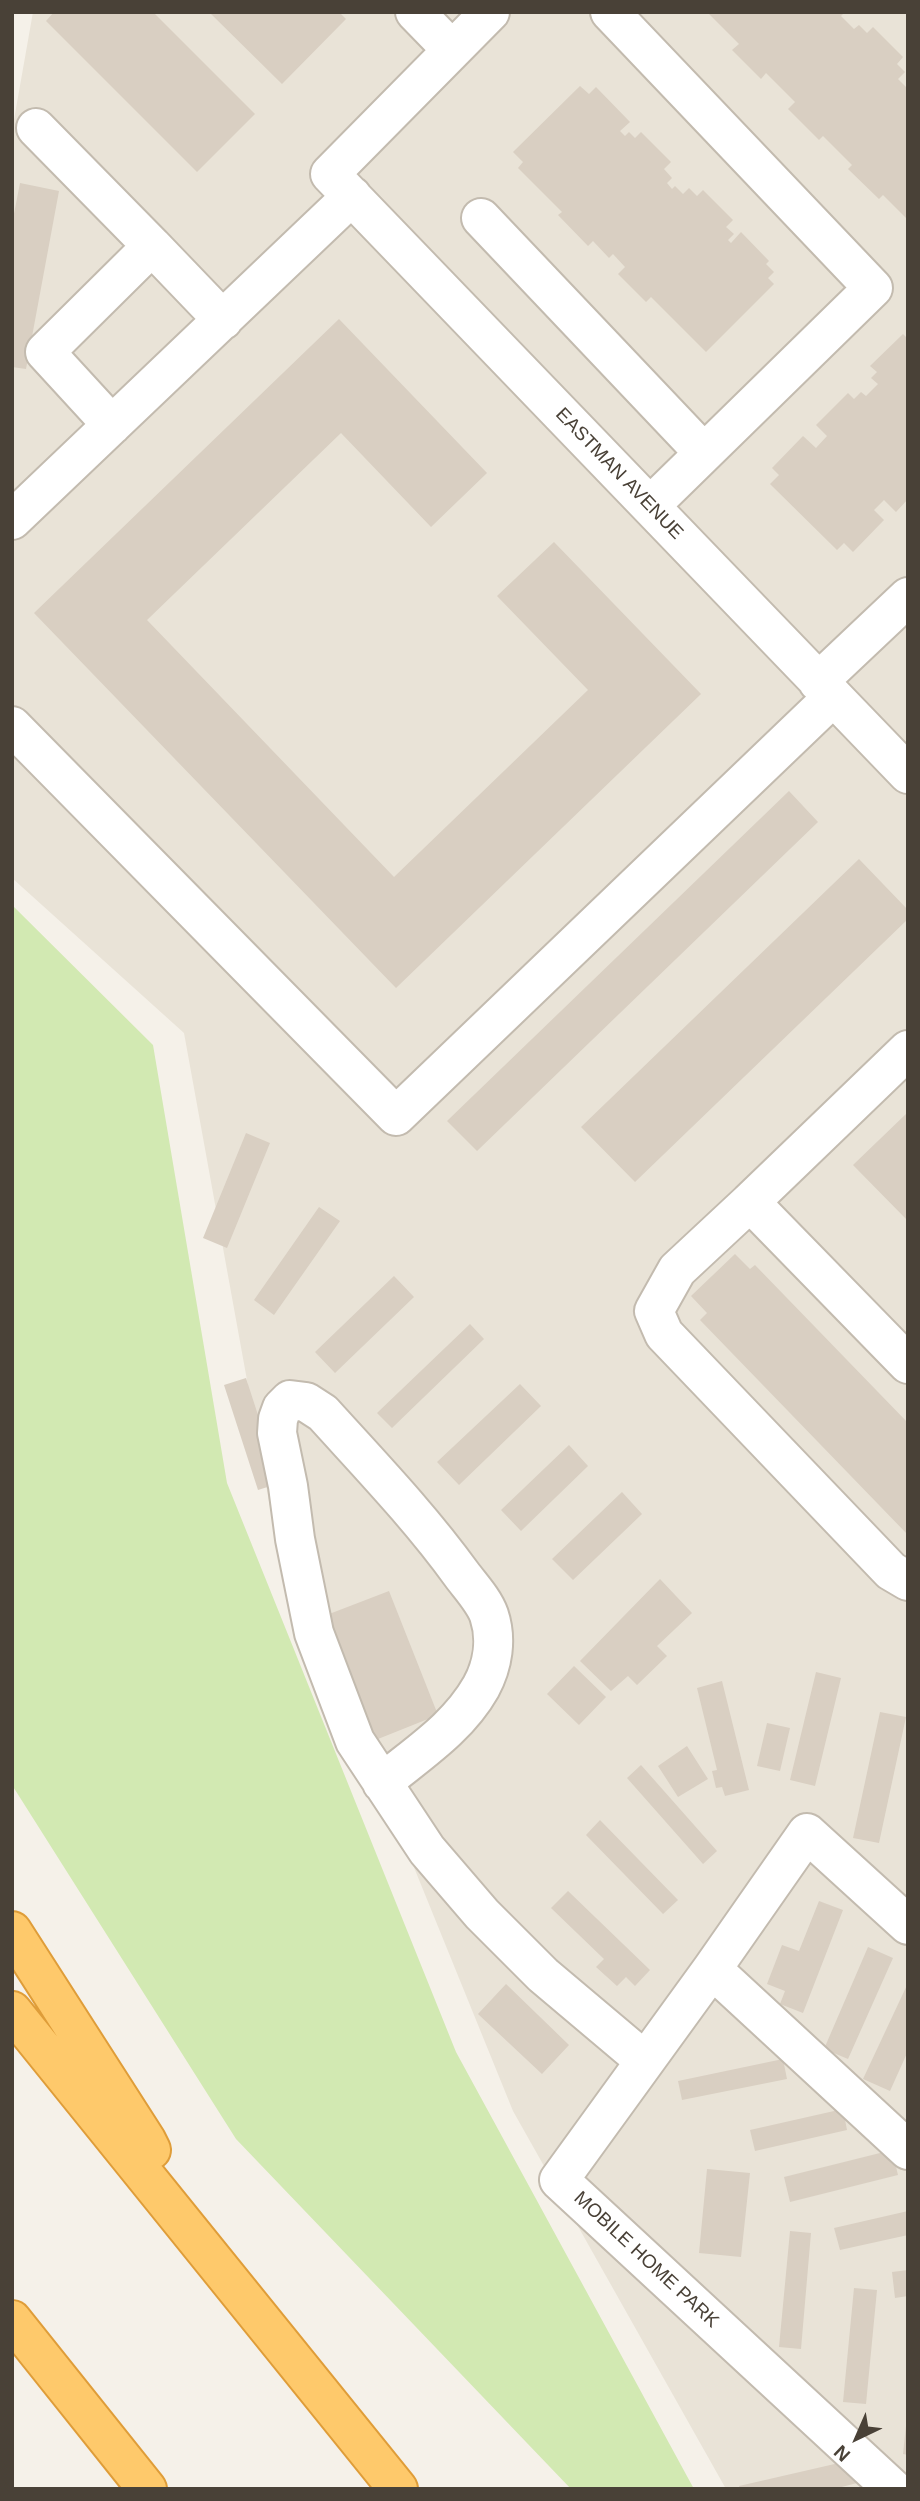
<!DOCTYPE html>
<html>
<head>
<meta charset="utf-8">
<style>
  body { margin:0 }
  #map { position:relative; width:920px; height:2501px; overflow:hidden; background:#f5f1e9; font-family:Arial,sans-serif }
  canvas { display:block }
  .frame { position:absolute; inset:0; border:14px solid #494137; pointer-events:none }
  .north { position:absolute; left:822px; top:2403px; width:70px; height:70px; -webkit-text-stroke:5px #fff; paint-order:stroke; rotate:224deg; font-size:19px; font-weight:700; line-height:28px; text-align:center; color:#494137 }
  .north::after { content:''; display:block; margin:auto; width:24px; height:32px; background:#494137; clip-path:polygon(50% 0,100% 100%,50% 72%,0 100%) }
</style>
</head>
<body>
<div id="map">
<canvas width="920" height="2501"></canvas>
<div class="frame"></div>
<div class="north">N</div>
</div>
<script>
const c = document.querySelector('canvas').getContext('2d');
c.lineJoin = 'round';
function fillPath(path, color) {
  c.fillStyle = color;
  c.fill(path, 'evenodd');
}
function trace(path, color, width, dash) {
  c.strokeStyle = color;
  c.lineWidth = width;
  c.lineCap = dash ? 'butt' : 'round';
  c.setLineDash(dash || []);
  c.stroke(path);
}
function write(font, color, halo, rows, align = 'center') {
  c.font = font + ' Arial,sans-serif';
  c.lineWidth = 6;
  c.setLineDash([]);
  c.textBaseline = 'middle';
  c.strokeStyle = halo;
  c.fillStyle = color;
  for (const [text, x, y, turn = 0] of rows) {
    c.save();
    c.translate(x, y);
    c.rotate((+turn || 0) * Math.PI / 180);
    c.textAlign = isNaN(turn) ? turn : align;
    if (halo) c.strokeText(text, 0, 0);
    c.fillText(text, 0, 0);
    c.restore();
  }
}
fillPath(new Path2D(`
  M33,12H908V2489H726L513,2111L272,1518L184,1033L12,878V131Z`), '#e9e3d7');
fillPath(new Path2D(`
  M12,905L153,1045L227,1483L456,2052L694,2489H571L236,2139L12,1785Z`), '#d2e9b2');
fillPath(new Path2D(`
  M54,12H153L255,114L197,172L46,21Z
  M209,12H339L346,19L282,84Z
  M707,12H845L841,16L854,29L859,25L867,33L873,27L903,57L897,64L905,72L898,79L907,88L908,87V220L883,195L879,199L848,169L852,165L823,136L819,140L788,109L795,102L766,73L761,79L732,50L739,44Z
  M580,86L589,94L596,87L630,122L620,131L625,136L629,132L635,138L641,132L671,162L664,169L672,178L667,183L672,189L675,186L683,194L689,188L697,196L703,190L733,220L726,227L734,234L728,240L731,243L741,232L769,261L766,264L774,272L768,278L774,284L706,352L651,297L646,302L618,274L625,267L613,254L609,258L593,241L588,246L558,215L562,212L518,168L523,162L513,152Z
  M20,183L59,191L26,369L12,367V224Z
  M339,319L487,473L431,527L341,433L147,620L394,877L588,690L497,596L554,542L701,694L396,988L34,613Z
  M903,334L908,339V499L896,512L884,500L874,510L884,520L853,552L844,543L837,550L770,484L779,475L772,468L803,436L816,448L827,436L816,425L848,393L854,399L861,392L866,396L878,384L871,378L877,372L870,366Z
  M789,791L818,822L477,1151L447,1121Z
  M859,859L908,910V919L635,1182L581,1127Z
  M906,1114L908,1116V1221L853,1165Z
  M246,1133L270,1143L227,1248L203,1238Z
  M319,1207L340,1221L274,1315L254,1300Z
  M735,1254L750,1269L755,1265L908,1423V1535L700,1320L707,1313L691,1296Z
  M394,1276L414,1297L335,1373L315,1352Z
  M470,1324L484,1339L392,1428L377,1413Z
  M246,1378L280,1483L258,1490L224,1385Z
  M520,1384L541,1406L459,1485L437,1462Z
  M569,1445L588,1466L521,1531L501,1510Z
  M622,1492L642,1514L573,1580L552,1559Z
  M660,1579L692,1613L657,1646L667,1656L637,1685L628,1676L611,1691L580,1661Z
  M389,1591L438,1715L373,1741L324,1616Z
  M574,1666L606,1697L579,1725L547,1694Z
  M816,1672L841,1678L815,1786L790,1780Z
  M722,1681L749,1790L725,1796L722,1787L716,1788L712,1771L717,1770L697,1688Z
  M880,1712L906,1717L879,1843L853,1838Z
  M767,1723L790,1728L780,1771L757,1766Z
  M687,1746L708,1779L678,1797L658,1766Z
  M641,1765L717,1851L703,1864L627,1778Z
  M600,1820L678,1900L663,1914L586,1835Z
  M568,1891L650,1970L635,1986L626,1977L617,1986L596,1967L604,1959L551,1908Z
  M819,1901L843,1910L803,2013L780,2004L785,1991L767,1984L782,1945L799,1951Z
  M868,1947L893,1958L848,2059L824,2049Z
  M908,1983V2051L890,2091L863,2079Z
  M506,1984L569,2045L542,2074L478,2014Z
  M783,2059L787,2079L682,2100L678,2081Z
  M843,2109L847,2130L755,2151L750,2130Z
  M892,2150L898,2175L790,2202L784,2177Z
  M707,2169L750,2173L741,2257L699,2253Z
  M908,2211V2235L840,2250L834,2228Z
  M790,2231L811,2233L801,2349L779,2347Z
  M908,2270V2296L895,2298L892,2272Z
  M854,2288L877,2290L866,2404L843,2402Z
  M906,2426H908V2455L903,2454Z
  M852,2460L857,2483L834,2489H740L739,2486Z`), '#d9cfc2');
const minor = new Path2D(`
  M415,12L452,50
  M490,12L330,174L908,774
  M610,12L873,288L650,506
  M36,128L152,246
  M481,218L704,453
  M112,425L45,352L152,246L223,320
  M12,520L352,196
  M818,682L908,597
  M12,726L396,1116L833,697
  M908,1050L750,1202L908,1364
  M750,1202L677,1270L654,1311L664,1334L891,1571L908,1581
  M382,1783C418,1753 457,1729 481,1687C493,1665 497,1639 489,1615C484,1601 471,1587 462,1575C420,1517 371,1466 323,1413L306,1402L290,1400L282,1408L278,1419L277,1433L288,1486L295,1539L314,1633L355,1741L427,1850L482,1914L543,1975L645,2061
  M712,1969L908,2150
  M893,2489L559,2180L712,1969L807,1833L908,1925`);
const highway = new Path2D(`
  M12,1931L146,2140L151,2150
  M12,2011L398,2489
  M12,2320L147,2489`);
trace(minor, '#c3bbaf', 42);
trace(highway, '#df9d39', 42);
trace(minor, '#fff', 38);
trace(highway, '#fec96b', 38);
write('19px', '#494137', '#fff', [
  ["EASTMAN AVENUE",619,474,46],
  ["MOBILE HOME PARK",646,2260,43]
]);
</script>
</body>
</html>
